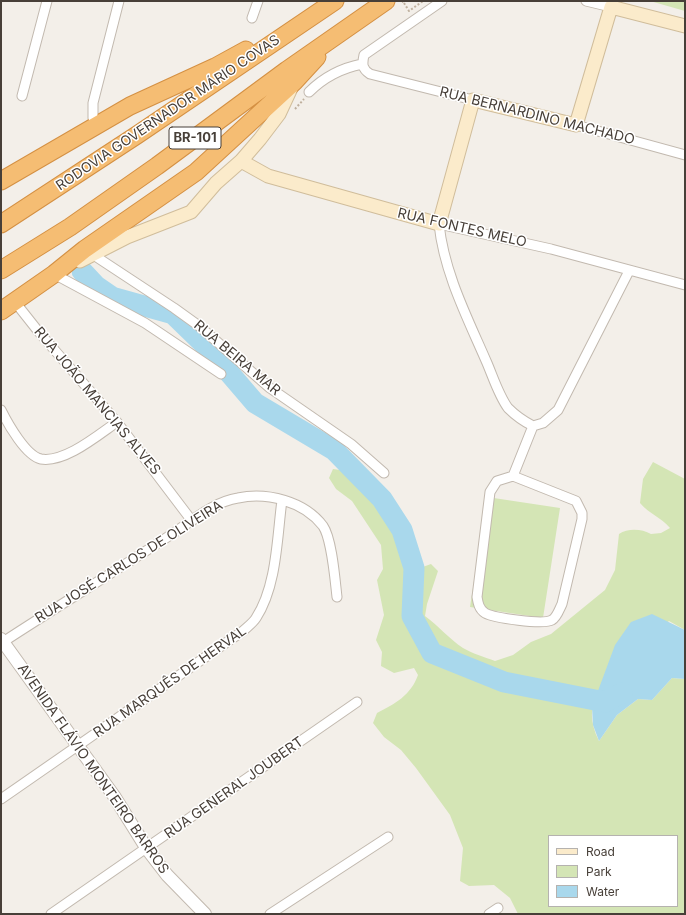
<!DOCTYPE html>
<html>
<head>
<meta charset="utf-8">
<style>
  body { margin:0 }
  #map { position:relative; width:686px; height:915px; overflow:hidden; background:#f3efe9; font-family:Inter,sans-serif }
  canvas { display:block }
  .frame { position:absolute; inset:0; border:2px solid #473f38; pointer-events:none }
  .legend { position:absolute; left:548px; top:835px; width:130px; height:72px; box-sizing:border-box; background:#fff; border:1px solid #b5b2af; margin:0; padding:5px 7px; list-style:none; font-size:12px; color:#473f38 }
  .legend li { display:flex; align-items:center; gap:8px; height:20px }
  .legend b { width:20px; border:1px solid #b5b2af }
</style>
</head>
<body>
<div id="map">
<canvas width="686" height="915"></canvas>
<div class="frame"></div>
<ul class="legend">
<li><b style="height:5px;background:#fbebcb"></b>Road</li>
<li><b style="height:11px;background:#d4e5b5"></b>Park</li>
<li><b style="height:11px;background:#a9d8ec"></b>Water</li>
</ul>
</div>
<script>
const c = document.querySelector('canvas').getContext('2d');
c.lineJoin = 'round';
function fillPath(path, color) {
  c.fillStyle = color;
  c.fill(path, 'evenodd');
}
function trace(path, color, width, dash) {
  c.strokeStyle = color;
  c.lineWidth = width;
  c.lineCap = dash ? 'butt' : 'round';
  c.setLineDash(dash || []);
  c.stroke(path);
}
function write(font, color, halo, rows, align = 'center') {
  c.font = font + ' Inter,sans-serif';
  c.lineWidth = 3;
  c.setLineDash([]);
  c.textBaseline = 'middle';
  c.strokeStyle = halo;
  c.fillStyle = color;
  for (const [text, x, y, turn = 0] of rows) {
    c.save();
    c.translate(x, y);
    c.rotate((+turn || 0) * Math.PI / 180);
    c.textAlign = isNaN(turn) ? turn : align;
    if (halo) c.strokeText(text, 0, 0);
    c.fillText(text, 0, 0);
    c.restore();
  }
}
fillPath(new Path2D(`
  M650,1H685V11Z
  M653,462L685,479V630L669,621C655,634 642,647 629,659C603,684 580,702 599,741L617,715L638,699L652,700L672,678L685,679V914H518L510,898L494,885L469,886L460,881L463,848L450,815L416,768L401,750L384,737L373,723L377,713C395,704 411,695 418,675L414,668L394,673L381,666L382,652L376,640L384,615L377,580L383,569L381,545L352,501L336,489L329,478L333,469L347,471C373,501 407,533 409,576C410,586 409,596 408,606L417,592L420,568L431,564L438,571L427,604L425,616C439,626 449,639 463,648C473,654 485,657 495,661L513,655L531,642L551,634L605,590L615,570L619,534C628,528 642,529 651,534L661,533L670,528C661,517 649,514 640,503L643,479ZM549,836H677V906H549Z
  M487,497L560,508L543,618L470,607Z`), '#d4e5b5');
fillPath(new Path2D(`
  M652,614L685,630V679L672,678L652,700L638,699L617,715L599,741L593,725L592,707L615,645L631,622Z`), '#a9d8ec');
trace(new Path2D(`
  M82,271L96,286L112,297L173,314L207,347L255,403L334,450L382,499L402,530L414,568L412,616L432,653L504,682L605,702L622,693`), '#a9d8ec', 21);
const minor = new Path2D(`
  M442,1L364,55C362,64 362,69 370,74L473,100
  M586,1L611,7
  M252,18L258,1
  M309,92C324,77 342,68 362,64
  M22,96L47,1
  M97,124L93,118V103L119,1
  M576,125L685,155
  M89,252L174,308L199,326L270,388L351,444L384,473
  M629,271L558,410L543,423L533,426C523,421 516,416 508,408C499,396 493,377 487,363C468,319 444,273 439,224L551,249L685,285
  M54,274L145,323L221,374
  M15,302L38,331L117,422L192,521
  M1,410C8,424 26,456 41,459C65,463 98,435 117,422
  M513,476L576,501L582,513V519L562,604C559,610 557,617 552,620C543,625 494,618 485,613C479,609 478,603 477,597L490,492L497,481Z
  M513,476L533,426
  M3,642C58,606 114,572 169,536C190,523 212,502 238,498C267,492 304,501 323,526C332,539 335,580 337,597
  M1,799L243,631C247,627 253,623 256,618C277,586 277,537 282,500
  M51,914L357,702
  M270,914L388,837
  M489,914L498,908`);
const tertiary = new Path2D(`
  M1,639L114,796L147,849L167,875L205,914`);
const secondary = new Path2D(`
  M241,161L268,176L439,224L473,100L576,125L611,7L685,26
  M80,261L127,237L191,212L216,183L241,161L260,139L279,114L292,86`);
const motorway = new Path2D(`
  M1,181L130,106L215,67L246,50
  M1,224L137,135L335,1
  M1,270L70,227L157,166L287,70L386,1
  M1,311L54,274L85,249L196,172L294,82L317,57`);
trace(minor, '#c2b9af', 11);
trace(tertiary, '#c2b9af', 14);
trace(secondary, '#d0bd9b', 15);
trace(motorway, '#d49043', 19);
trace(new Path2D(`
  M402,1L404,3
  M295,109L304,99`), '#bfb09e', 2, [2, 2]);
trace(minor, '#fff', 9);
trace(tertiary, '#fff', 12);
trace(secondary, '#fbebcb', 13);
trace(motorway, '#f5bd73', 17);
trace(new Path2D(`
  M404,3L409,11L423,1`), '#bfb09e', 2, [2, 2]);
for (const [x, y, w] of [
  [195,138,52]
]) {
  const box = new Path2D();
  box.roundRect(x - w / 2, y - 11, w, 22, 3);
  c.fillStyle = '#fff';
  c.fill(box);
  trace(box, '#473f38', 1);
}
write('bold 13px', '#473f38', null, [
  ["BR-101",195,138]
]);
write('14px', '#473f38', '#fff', [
  ["RODOVIA GOVERNADOR MÁRIO COVAS",168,113,-34],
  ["RUA BERNARDINO MACHADO",537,116,14],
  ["RUA FONTES MELO",462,228,13],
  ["RUA BEIRA MAR",237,358,40],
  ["RUA JOÃO MANCIAS ALVES",97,401,50],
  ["RUA JOSÉ CARLOS DE OLIVEIRA",129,562,-32],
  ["RUA MARQUÊS DE HERVAL",170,682,-35],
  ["AVENIDA FLÁVIO MONTEIRO BARROS",93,769,55],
  ["RUA GENERAL JOUBERT",234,788,-35]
]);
</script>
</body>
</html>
